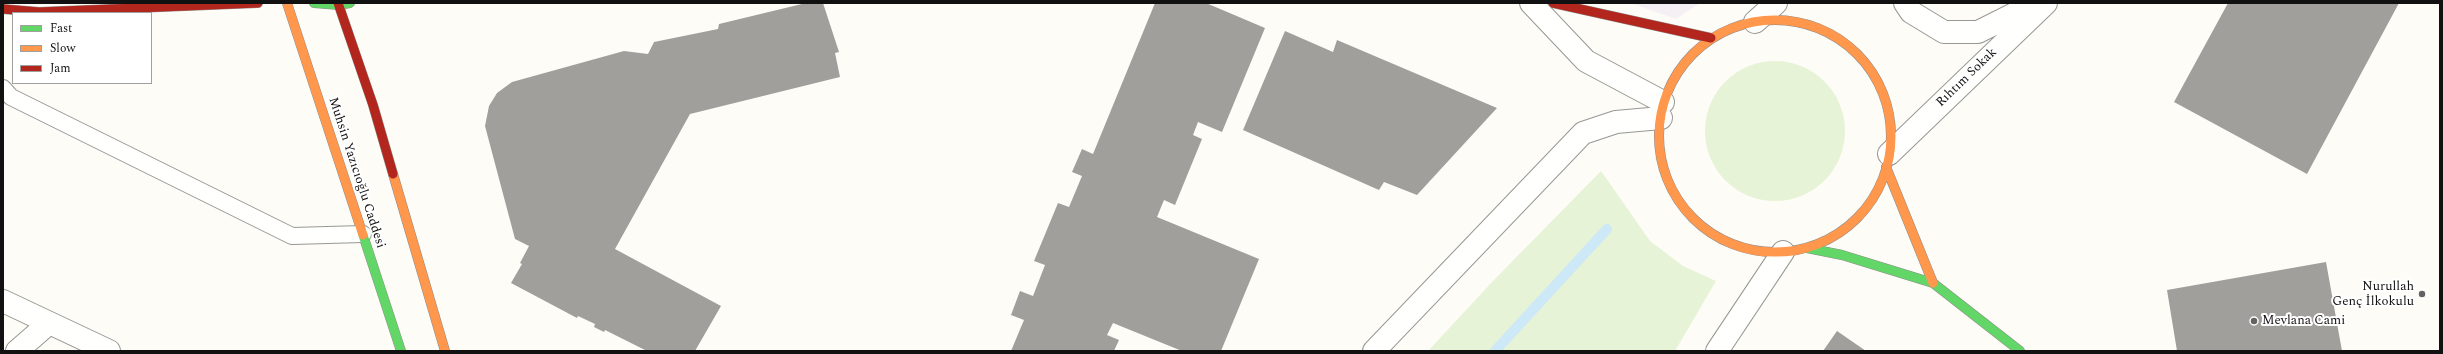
<!DOCTYPE html>
<html>
<head>
<meta charset="utf-8">
<style>
  body { margin:0 }
  #map { position:relative; width:2443px; height:354px; overflow:hidden; background:#fdfcf7; font-family:Spectral,serif }
  canvas { display:block }
  .frame { position:absolute; inset:0; border:4px solid #111; pointer-events:none }
  .legend { position:absolute; left:12px; top:12px; width:140px; height:72px; box-sizing:border-box; background:#fff; border:1px solid #a0a0a0; margin:0; padding:5px 7px; list-style:none; font-size:12px; color:#111 }
  .legend li { display:flex; align-items:center; gap:8px; height:20px }
  .legend b { width:20px; border:1px solid #a0a0a0 }
</style>
</head>
<body>
<div id="map">
<canvas width="2443" height="354"></canvas>
<div class="frame"></div>
<ul class="legend">
<li><b style="height:5px;background:#63d668"></b>Fast</li>
<li><b style="height:5px;background:#ff974d"></b>Slow</li>
<li><b style="height:5px;background:#b3261e"></b>Jam</li>
</ul>
</div>
<script>
const c = document.querySelector('canvas').getContext('2d');
c.lineJoin = 'round';
function fillPath(path, color) {
  c.fillStyle = color;
  c.fill(path, 'evenodd');
}
function trace(path, color, width, dash) {
  c.strokeStyle = color;
  c.lineWidth = width;
  c.lineCap = dash ? 'butt' : 'round';
  c.setLineDash(dash || []);
  c.stroke(path);
}
function write(font, color, halo, rows, align = 'center') {
  c.font = font + ' Spectral,serif';
  c.lineWidth = 4;
  c.setLineDash([]);
  c.textBaseline = 'middle';
  c.strokeStyle = halo;
  c.fillStyle = color;
  for (const [text, x, y, turn = 0] of rows) {
    c.save();
    c.translate(x, y);
    c.rotate((+turn || 0) * Math.PI / 180);
    c.textAlign = isNaN(turn) ? turn : align;
    if (halo) c.strokeText(text, 0, 0);
    c.fillText(text, 0, 0);
    c.restore();
  }
}
fillPath(new Path2D(`
  M1630,3H1700L1676,19Z`), '#f5f0f3');
fillPath(new Path2D(`
  M1705 131a70 70 0 1 1 140 0a70 70 0 1 1-140 0Z
  M1601,171L1650,241L1683,266L1716,281L1675,351H1428L1493,281Z`), '#e7f3d7');
trace(new Path2D(`
  M1495,351L1607,229`), '#cde8f7', 10);
fillPath(new Path2D(`
  M806,3H823L839,52L835,53L840,77L690,114L615,249L721,306L695,351H647L605,330L604,332L594,327L595,324L578,316L577,318L511,283L522,264L520,263L529,246L515,239L485,126L489,106L497,93L512,82L624,51L648,54L654,42L718,29L719,24Z
  M1155,3H1206L1265,28L1222,132L1198,122L1193,135L1202,139L1175,205L1164,200L1157,217L1259,259L1221,351H1182L1113,323L1107,335L1119,340L1114,351H1011L1024,320L1011,315L1020,291L1033,296L1045,265L1034,261L1058,203L1069,207L1082,176L1072,172L1082,149L1093,154Z
  M2228,3H2399L2307,174L2174,102Z
  M1285,31L1333,52L1337,40L1497,108L1417,195L1384,182L1379,190L1243,130Z
  M2326,262L2342,351H2177L2167,290Z
  M1837,331L1866,351H1823Z`), '#a19f9c');
const lane = new Path2D(`
  M3,88L11,97L292,236L363,234`);
const street = new Path2D(`
  M1531,3L1586,61L1663,102
  M1905,3L1911,12L1944,32H1978L2036,3
  M1755,22L1776,3
  M1889,154L2046,3
  M3,301L109,351
  M17,351L48,324
  M1374,351L1583,133L1616,122L1661,118
  M1717,351L1783,252`);
const fast = new Path2D(`
  M314,3L339,5L350,3
  M363,235L401,351
  M1807,248L1842,255L1933,283L2020,351`);
const slow = new Path2D(`
  M287,3L363,235
  M1659 136a116 116 0 1 1 232 0a116 116 0 1 1-232 0Z
  M1886,167L1933,283
  M393,174L445,351`);
const jam = new Path2D(`
  M338,3L373,105L393,174
  M1553,3L1711,38
  M3,9L39,12L258,3`);
trace(lane, '#979795', 18);
trace(street, '#979795', 24);
trace(fast, '#8e8d8b', 10);
trace(slow, '#8e8d8b', 10);
trace(jam, '#8e8d8b', 10);
trace(lane, '#fffffe', 16);
trace(street, '#fffffe', 22);
trace(fast, '#63d668', 9);
trace(slow, '#ff974d', 9);
trace(jam, '#b3261e', 9);
for (const [x, y, r, color] of [
  [2422,294,4,"#646362"],
  [2254,321,4,"#646362"]
]) {
  const dot = new Path2D();
  dot.arc(x, y, r, 0, 2 * Math.PI);
  c.fillStyle = color;
  c.fill(dot);
  trace(dot, '#fff', 1.5);
}
write('13px', '#111', '#fff', [
  ["Rıhtım Sokak",1967,78,-44],
  ["Muhsin Yazıcıoğlu Caddesi",356,173,72]
]);
write('13px', '#111', '#fff', [
  ["Nurullah",2414,287],
  ["Genç İlkokulu",2414,302],
  ["Mevlana Cami",2262,321,"left"]
], 'right');
</script>
</body>
</html>
